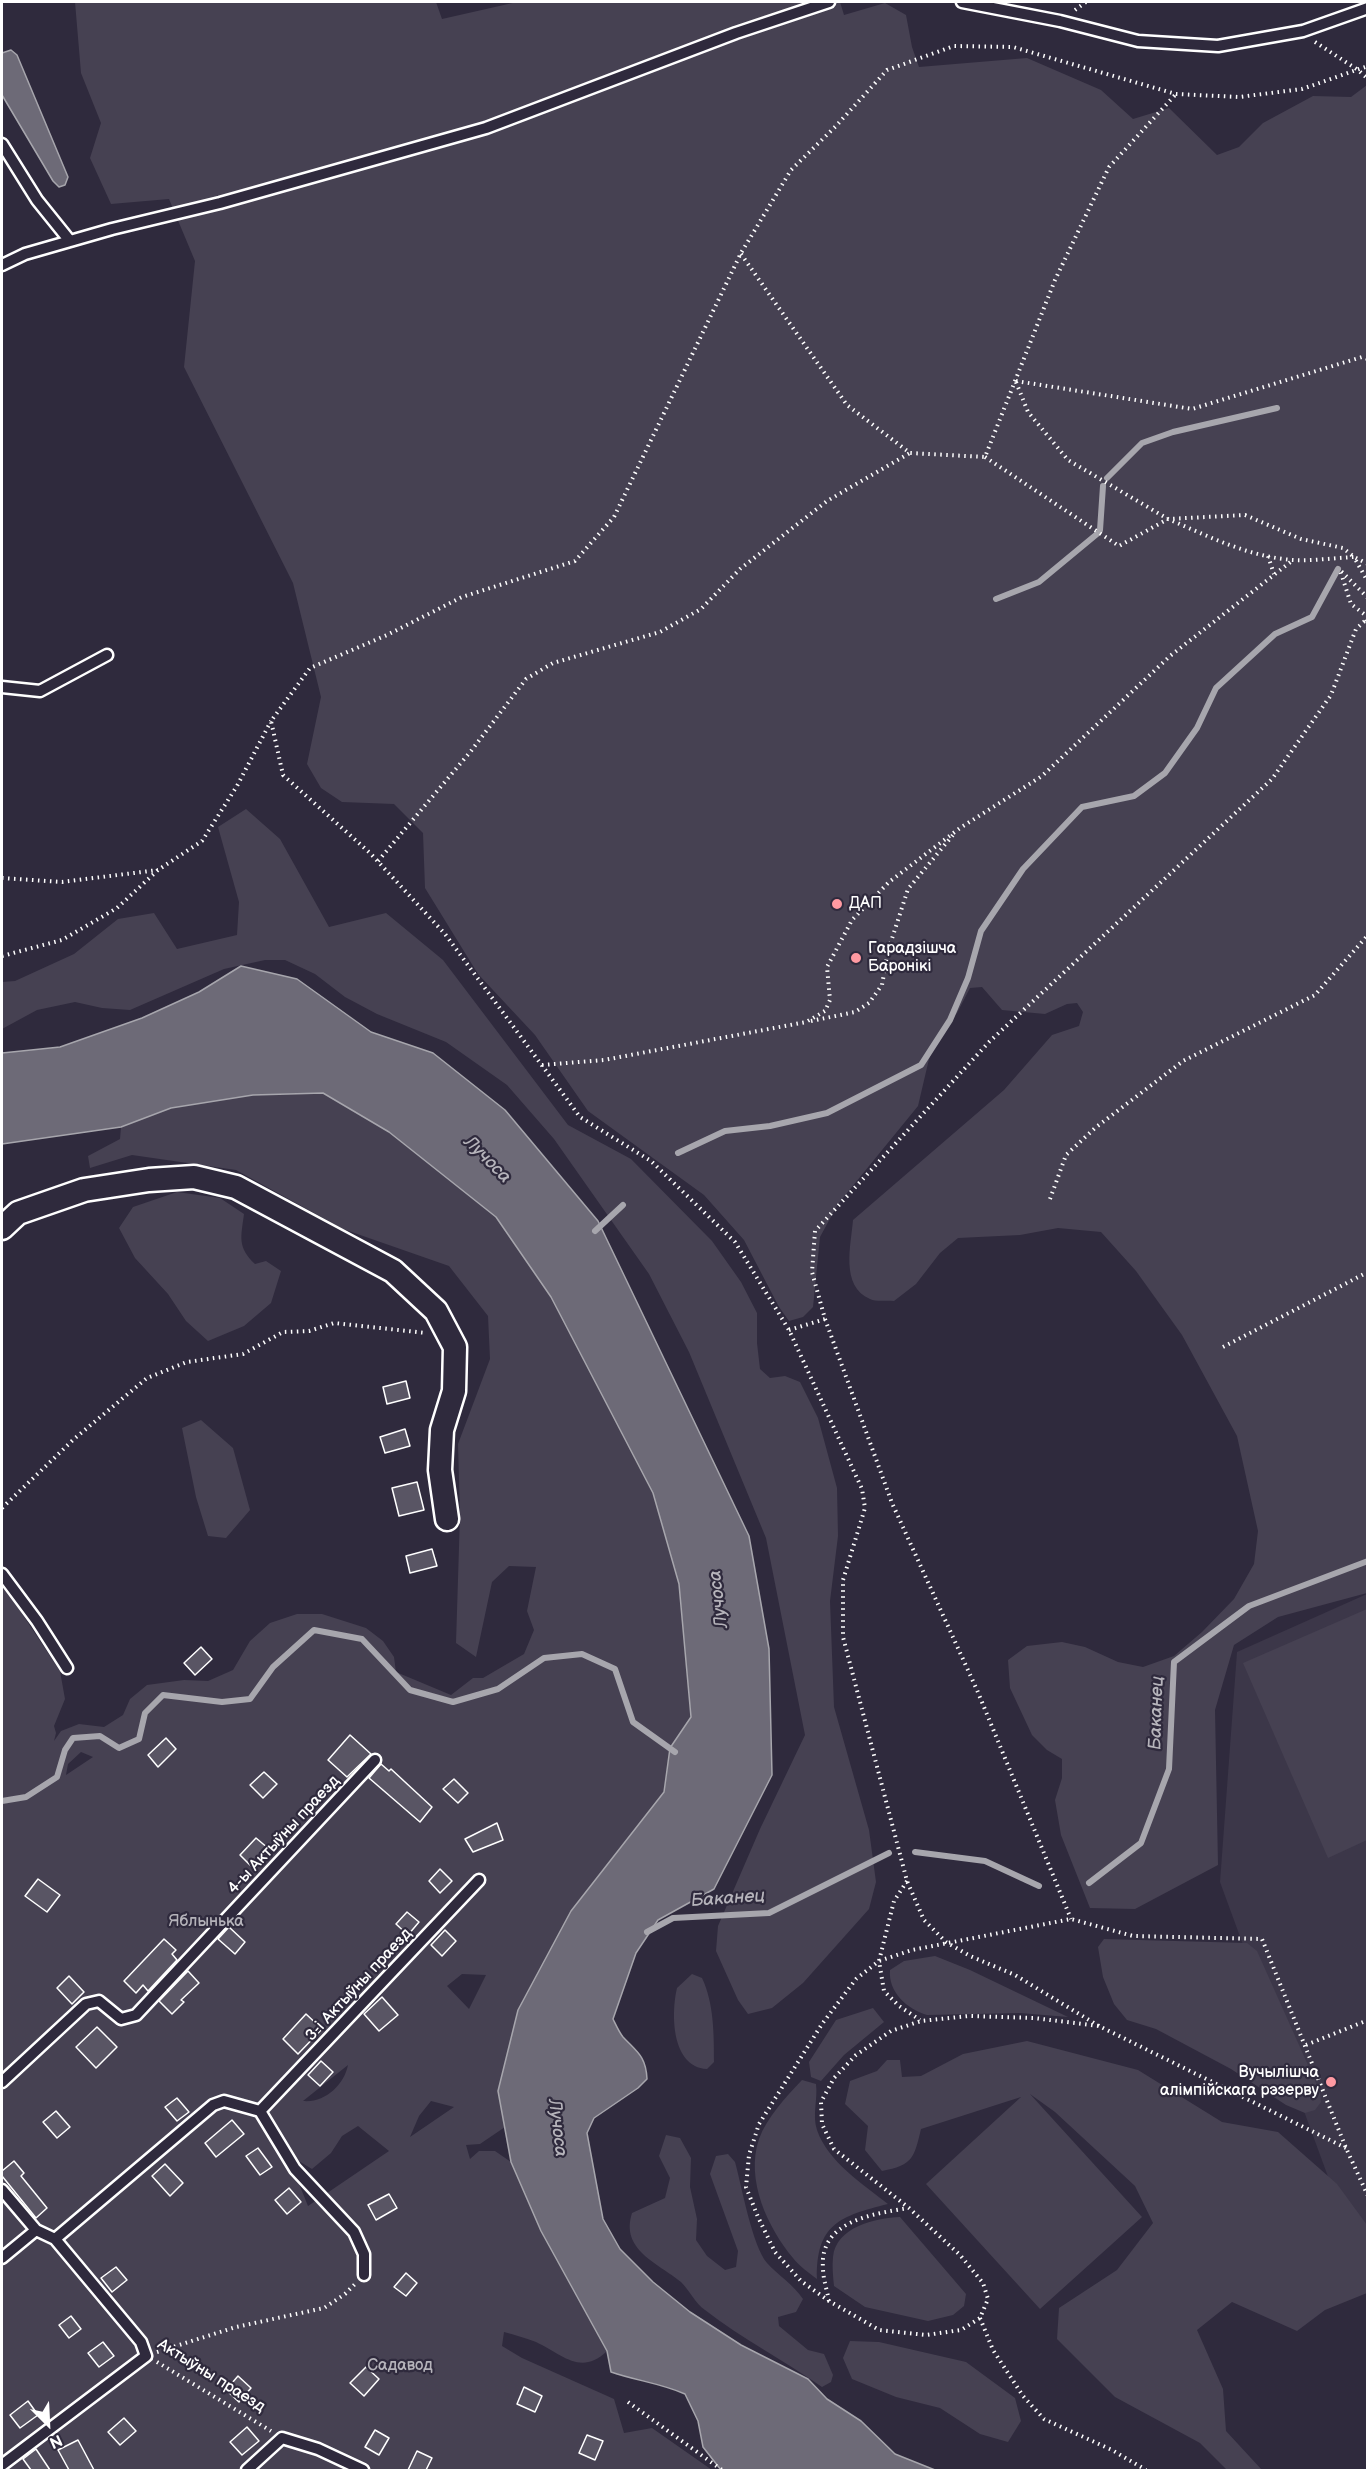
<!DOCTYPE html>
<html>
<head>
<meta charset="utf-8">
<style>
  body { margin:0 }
  #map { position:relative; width:1369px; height:2472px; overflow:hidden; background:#2f2a3d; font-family:"Balsamiq Sans",sans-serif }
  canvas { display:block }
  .frame { position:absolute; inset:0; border:3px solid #fff; pointer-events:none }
  .north { position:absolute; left:18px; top:2394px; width:60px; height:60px; -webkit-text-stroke:4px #2f2a3d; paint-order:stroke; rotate:156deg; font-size:16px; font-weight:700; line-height:24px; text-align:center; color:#fff }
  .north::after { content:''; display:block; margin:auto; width:21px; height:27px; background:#fff; clip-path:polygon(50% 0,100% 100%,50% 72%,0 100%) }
</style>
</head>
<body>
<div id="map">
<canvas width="1369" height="2472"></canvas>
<div class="frame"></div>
<div class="north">N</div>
</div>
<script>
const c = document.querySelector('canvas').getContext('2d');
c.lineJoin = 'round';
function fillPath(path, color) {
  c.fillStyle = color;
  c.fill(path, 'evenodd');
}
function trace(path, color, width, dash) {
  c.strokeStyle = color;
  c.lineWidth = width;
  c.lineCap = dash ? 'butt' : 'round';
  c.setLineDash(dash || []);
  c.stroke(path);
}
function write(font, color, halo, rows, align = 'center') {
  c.font = font + ' "Balsamiq Sans",sans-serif';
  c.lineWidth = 4.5;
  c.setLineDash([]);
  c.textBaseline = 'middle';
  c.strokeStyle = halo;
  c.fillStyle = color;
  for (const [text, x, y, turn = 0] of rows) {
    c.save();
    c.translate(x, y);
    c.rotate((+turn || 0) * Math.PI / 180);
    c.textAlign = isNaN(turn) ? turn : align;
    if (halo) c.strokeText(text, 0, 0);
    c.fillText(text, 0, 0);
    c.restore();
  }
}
fillPath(new Path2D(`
  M1367,1594V2283L1220,1882L1237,1652Z`), '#3c3749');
fillPath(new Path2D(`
  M75,2H436L442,19L517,2H840L844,15L885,3L906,15L912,47L919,67L1027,58L1101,90L1133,119L1169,108L1217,155L1239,147L1263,123L1313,96L1351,97L1367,85V1593L1278,1617L1234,1645L1215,1710L1218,1865L1135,1909L1090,1908L1061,1835L1055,1800L1062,1778V1759L1047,1750L1032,1735L1010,1688L1008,1660L1027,1646L1062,1642L1085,1647L1118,1662L1143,1667L1174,1656L1202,1632L1234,1599L1254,1564L1258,1531L1237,1436L1182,1335L1136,1271L1101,1232L1058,1228L1020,1235L958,1238L940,1253L916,1284L894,1301C886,1300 876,1302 870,1299C840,1286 851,1245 853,1220L1004,1090L1052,1035L1079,1026L1083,1012L1077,1003L1067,1004L1045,1014L1002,1010L982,987L970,988L957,1013L940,1033L929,1059L918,1106L838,1204L820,1237L813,1307L803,1317L789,1321L779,1307L744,1240L704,1195L588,1111L535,1035L478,974L425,888L423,833L394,804L342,802L321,788L307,764L321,697L293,583L184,367L195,261L169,199L111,204L90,158L101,123L81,73Z
  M246,809L280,839L329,927L386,913L443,960L568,1125L631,1159L712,1241L741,1282L757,1313V1343L760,1369L770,1378L785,1376L800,1382L818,1418L837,1488L838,1536L830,1601L834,1707L869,1830L876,1882L869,1909L803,1983L772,2008L748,2014L738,2000L716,1951L718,1926L760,1829L805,1735L766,1538L689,1352L649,1274L554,1139L507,1085L446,1042L377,1014L345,997L315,974L285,960H265L224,969L130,1010L102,1008L75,1002L37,1010L2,1029V982L15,981L74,954L118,919L154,913L177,949L237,935L239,902L218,827Z
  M323,1093L389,1132L496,1217L551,1297L653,1493L679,1584L691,1717L670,1748L664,1792L571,1911L498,2091L505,2127L480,2144L466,2145L470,2159L479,2151H495L511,2162L541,2231L607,2351C581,2376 563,2355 536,2342C526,2338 515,2335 504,2332L502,2346L522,2358L614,2399L624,2433L652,2428L712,2470H2V1587L5,1588L60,1671L65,1699L54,1726L56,1733L54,1741L61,1731L79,1724L104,1727L123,1715L130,1699L147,1685L184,1680L208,1681L233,1670L250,1641L270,1623L297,1614H322L366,1628L383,1641L394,1657L396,1672L451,1695L473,1678H483L524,1654L534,1630L527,1611L536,1567L509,1566L492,1582L476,1657L456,1643L460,1515L458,1444L490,1359L488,1316L449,1266L343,1229L236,1170L132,1155L90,1168L88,1156L120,1139L121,1127L171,1108L253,1095ZM81,1752L93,1757L66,1775L68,1764ZM462,1974L486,1975L469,2009L447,1986ZM348,2065C344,2085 325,2103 303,2101ZM431,2101L454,2107L410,2137L419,2116ZM358,2126L389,2151L308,2206L287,2154L312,2169L331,2153L342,2136Z
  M177,1192L220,1198L244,1214C241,1237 237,1247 255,1264L266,1261L281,1271L271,1303L244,1326L208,1341L186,1321L168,1294L135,1258L119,1228L133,1207Z
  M201,1420L233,1448L250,1510L226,1538L208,1536L196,1497L182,1428Z
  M1367,1609V1840L1328,1858L1243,1663Z
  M1104,1939L1247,1943L1257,1951L1320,2092L1321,2102L1315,2110L1305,2113L1286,2105L1231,2069L1156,2029L1127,2020L1114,2004L1103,1977L1098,1947Z
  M935,1956L970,1970L1068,2017L1020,2013L927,2015C907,2009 888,1992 890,1970L904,1961Z
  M692,1974L702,1978C714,2003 714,2035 714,2062L707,2069C671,2067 671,2013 677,1988Z
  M873,2008L884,2022L844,2055L821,2081L811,2077L809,2062L836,2020Z
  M1027,2041L1138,2070L1222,2122L1278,2132L1337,2184L1367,2225V2293L1325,2310L1297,2331L1232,2302L1197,2330L1223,2389L1226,2431L1262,2470H1227L1200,2443L1115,2397L1057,2339L1059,2308L1117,2270L1153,2223L1135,2186L1055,2112L1030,2094L1142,2217L1040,2309L926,2184L1021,2097L921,2129C914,2158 913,2165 882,2171L865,2150L868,2126L845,2104L850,2081L877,2071L887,2060H900L902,2077L921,2076L963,2054Z
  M802,2080L816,2084C818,2099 812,2115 817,2130C828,2162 863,2184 888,2204C840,2216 816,2224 817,2279C809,2273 799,2266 793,2258C768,2228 745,2180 759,2139C767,2117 786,2097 802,2080Z
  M666,2135L680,2138L691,2158L690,2187L697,2219L696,2240L707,2256L725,2270L736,2267L738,2251L710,2174L716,2156L728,2154L735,2162C742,2187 752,2245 767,2263C779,2276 793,2284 803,2299L796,2312L778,2317L779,2326L808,2350L824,2354L833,2375L831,2382L822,2387C784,2360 742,2339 705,2310C695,2303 690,2291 681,2282C658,2263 620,2250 632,2213L665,2198L670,2178L659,2156Z
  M900,2217L966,2294L964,2306L953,2315L928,2321L865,2307L834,2286C833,2277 832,2266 833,2257C836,2227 875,2218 900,2217Z
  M850,2341L879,2342L966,2362L1015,2398L1021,2421L1008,2442L980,2434L940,2408L896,2397L852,2379L843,2358Z`), '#464152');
const water = new Path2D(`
  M11,50L17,55L68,177L65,185L59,187L53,181L2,95V53Z
  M241,966L297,979L371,1032L433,1053L505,1110L598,1221L749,1536L769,1649L772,1775L714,1889L658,1920L636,1953L613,2019C616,2025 619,2032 623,2037C637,2052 646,2056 647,2079L638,2088L594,2118L587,2133L603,2219L620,2249L653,2282L690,2312L741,2345L808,2379L827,2399L861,2421L895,2454L935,2470H721L703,2447L698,2421L685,2394C660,2383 637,2381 611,2372L607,2351L541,2231L511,2162L498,2091L518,2010L571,1911L664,1792L670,1748L691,1717L679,1584L653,1493L551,1297L496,1217L389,1132L323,1093L253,1095L171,1108L121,1127L2,1144V1053L60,1047L142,1018L199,992Z`);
fillPath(water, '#6d6a77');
trace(water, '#a7a6ad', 1.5);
trace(new Path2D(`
  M1107,478L1142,443L1173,432L1277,408
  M1100,530L1103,486
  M996,599L1039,582L1097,534
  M678,1153L725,1131L770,1126L827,1113L921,1065L950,1020L968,978L981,931L1023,869L1082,807L1134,796L1165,773L1197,728L1216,688L1275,634L1312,617L1338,569
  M595,1231L623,1205
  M2,1801L26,1797L57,1777L65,1750L73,1738L100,1736L119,1748L139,1739L145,1713L163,1695L222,1702L250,1699L273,1667L314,1630L362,1639L410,1690L453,1702L498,1689L544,1658L582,1654L615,1669L633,1722L675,1752
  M915,1852L985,1861L1039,1886
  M1089,1883L1141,1843L1169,1769L1174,1662L1249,1606L1368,1561
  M647,1932L673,1918L769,1913L889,1853`), '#a7a6ad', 6);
const building = new Path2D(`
  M406,1381L410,1398L387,1404L383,1387Z
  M405,1429L410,1446L385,1453L380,1437Z
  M417,1482L424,1510L399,1516L392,1488Z
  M432,1549L437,1566L410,1573L406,1556Z
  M201,1647L212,1659L195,1675L184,1663Z
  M350,1735L371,1754L347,1777L328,1760Z
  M166,1738L176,1749L158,1767L148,1755Z
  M381,1764L389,1771L391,1769L432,1807L420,1822L369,1778Z
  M264,1772L277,1784L263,1798L250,1785Z
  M454,1779L468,1793L458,1803L443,1789Z
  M497,1823L503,1840L473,1852L465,1839Z
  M256,1838L269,1849L252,1867L240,1855Z
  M440,1869L452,1881L440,1893L429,1881Z
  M38,1879L60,1895L47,1912L25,1896Z
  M407,1912L419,1922L408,1935L396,1924Z
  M229,1927L245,1942L235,1954L218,1939Z
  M445,1930L456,1941L442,1956L431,1945Z
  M164,1939L176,1950L172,1954L177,1960L148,1991L143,1985L136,1993L124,1981Z
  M188,1971L199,1983L181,2000L184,2002L172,2014L159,2001Z
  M69,1976L84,1992L72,2004L57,1988Z
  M382,1997L398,2015L379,2031L364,2014Z
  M306,2014L322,2029L298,2054L283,2039Z
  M97,2027L117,2047L96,2068L76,2047Z
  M321,2061L333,2072L320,2086L308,2075Z
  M177,2098L189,2112L177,2121L165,2107Z
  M56,2111L70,2127L57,2138L43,2122Z
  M232,2120L244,2134L216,2157L205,2143Z
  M258,2148L272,2167L260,2175L246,2156Z
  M14,2161L24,2173L21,2176L47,2208L36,2218L2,2176V2171Z
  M165,2164L183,2183L170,2196L152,2176Z
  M289,2188L301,2202L287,2214L275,2200Z
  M389,2194L397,2208L376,2220L368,2205Z
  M116,2267L127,2280L112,2292L101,2278Z
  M406,2273L417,2283L406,2296L394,2287Z
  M71,2316L81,2329L69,2338L59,2325Z
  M103,2342L114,2356L99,2367L88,2353Z
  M366,2367L379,2379L364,2396L350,2383Z
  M238,2376L251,2388L239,2402L226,2390Z
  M524,2387L542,2396L535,2412L517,2404Z
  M28,2401L38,2415L20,2428L10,2415Z
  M124,2418L136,2431L120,2445L108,2432Z
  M247,2427L259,2441L242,2455L230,2442Z
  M375,2430L389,2438L379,2455L365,2447Z
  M587,2435L603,2441L595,2460L579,2453Z
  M78,2440L94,2470H69L58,2450Z
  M36,2449L50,2470H31L23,2459Z
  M417,2451L432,2458L426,2470H408Z`);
fillPath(building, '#595564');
trace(building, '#fff', 1.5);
const lane = new Path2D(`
  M962,2L1060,21L1138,41L1218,46L1303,31L1368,8
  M2,144L37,200L70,241
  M2,265L25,254L112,229L220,203L486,128L736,33L829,2
  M2,687L40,691L107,655
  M2,1574L37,1621L67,1668
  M2,2082L86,2004L99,2001L121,2019L136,2015L375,1760
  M260,2111L295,2169L354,2232L364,2254V2275
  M2,2190L36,2230L55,2239L141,2342L146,2356L2,2465
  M55,2239L213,2105L224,2101L260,2111L479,1880
  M2,2258L36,2230
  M247,2470L282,2438L318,2449L363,2470`);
const street = new Path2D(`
  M2,1228L18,1213L84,1190L149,1180L194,1177L236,1187L393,1271L436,1311L455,1347L454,1391L442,1430L440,1470L447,1519`);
trace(lane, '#fff', 15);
trace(street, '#fff', 27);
trace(new Path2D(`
  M1075,10L1086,2
  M1315,42L1358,70L1368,79
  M741,254L847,405L910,453L985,457L1055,280L1109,167L1176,94
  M1016,381L1192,409L1362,357L1368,359
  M1016,382L1028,412L1068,460L1168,519L1245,515L1301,539L1343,548L1354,557L1368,564
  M985,457L1119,546L1168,519C1208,536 1249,557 1293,560C1313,561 1334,558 1354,557L1368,582
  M1268,556L1274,574
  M1368,598L1340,570L1351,604L1368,617
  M1365,620L1368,626
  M378,861L471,751L526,679L553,663L660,632L701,609L740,569L827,501L910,453
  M2,878L62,882L158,870
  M2,956L62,940L117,908L158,870L202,841L237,786L271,721
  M811,1021L855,1012L869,1003L882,985L888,951L908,889L953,835
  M542,1065L604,1060L806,1022L825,1011L830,1000L827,967L852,920L889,882L960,828L1042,776L1170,656L1293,560
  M1050,1199L1066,1155L1095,1128L1183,1061L1315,995L1368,935
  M825,1319L892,1503L977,1690L1071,1919
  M789,1330L825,1319L812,1272L815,1231L989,1042L1272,779L1331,695L1356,629L1368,618
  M1223,1347L1368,1272
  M2,1508L74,1439L147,1378L187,1362L243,1354L283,1332L309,1331L334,1323L426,1333
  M907,1881L894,1901L879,1961L884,1991L899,2006L920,2020
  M1099,2026L1015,1975L970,1956L946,1942L924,1920L907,1881L843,1637V1580L865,1508L862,1489L789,1330L735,1242L651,1161L580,1117L445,934L371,854L283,775L271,721L310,668L387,635L462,597L575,561L614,517L741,253L791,170L836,126L887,70L954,46L1013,47L1176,94L1239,97L1302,89L1368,66
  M1306,2045L1368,2020
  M1346,2148L1099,2026L1034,2018L969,2016L921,2021L891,2031L856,2055L834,2078L821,2102L822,2124L834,2149L909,2208L960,2255L983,2283L988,2299L980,2318L961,2330L926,2335L879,2330L829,2301L801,2281L775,2252L758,2217L746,2187L749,2155L759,2124L822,2024L856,1979L879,1961L912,1950L1071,1919L1133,1936L1262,1939L1346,2148L1368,2196
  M829,2301C827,2290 823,2279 823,2268C819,2221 873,2214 908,2208
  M980,2318L993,2350L1023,2396L1044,2419L1112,2450L1146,2470
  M157,2352L236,2327L324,2308L345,2294L355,2284
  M157,2362L271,2431
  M628,2402L722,2470`), '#fff', 4, [1.5, 4.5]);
trace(lane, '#2f2a3d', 10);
trace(street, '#2f2a3d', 22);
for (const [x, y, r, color] of [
  [837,904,6,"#ff9aa2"],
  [856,958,6,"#ff9aa2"],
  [1331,2082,6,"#ff9aa2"]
]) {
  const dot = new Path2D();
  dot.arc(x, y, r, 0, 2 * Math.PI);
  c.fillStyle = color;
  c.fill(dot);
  trace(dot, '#2f2a3d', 2);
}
write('16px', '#fff', '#2f2a3d', [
  ["ДАП",849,904],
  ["Гарадзішча",868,949],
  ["Баронікі",868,967],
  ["Вучылішча",1319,2073,"right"],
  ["алімпійскага рэзерву",1319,2091,"right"]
], 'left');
write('16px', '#fff', '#2f2a3d', [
  ["4-ы Актыўны праезд",284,1835,-47],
  ["3-і Актыўны праезд",359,1985,-47],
  ["Актыўны праезд",211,2376,32]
]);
write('16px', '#b5b3ba', '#2f2a3d', [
  ["Яблынька",206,1922],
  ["Садавод",400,2366]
]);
write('italic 18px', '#b6b4bb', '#2f2a3d', [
  ["Лучоса",487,1160,45],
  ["Лучоса",719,1599,-97],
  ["Баканец",1157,1713,-88],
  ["Баканец",728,1899,-4],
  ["Лучоса",557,2128,83]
]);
</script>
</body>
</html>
